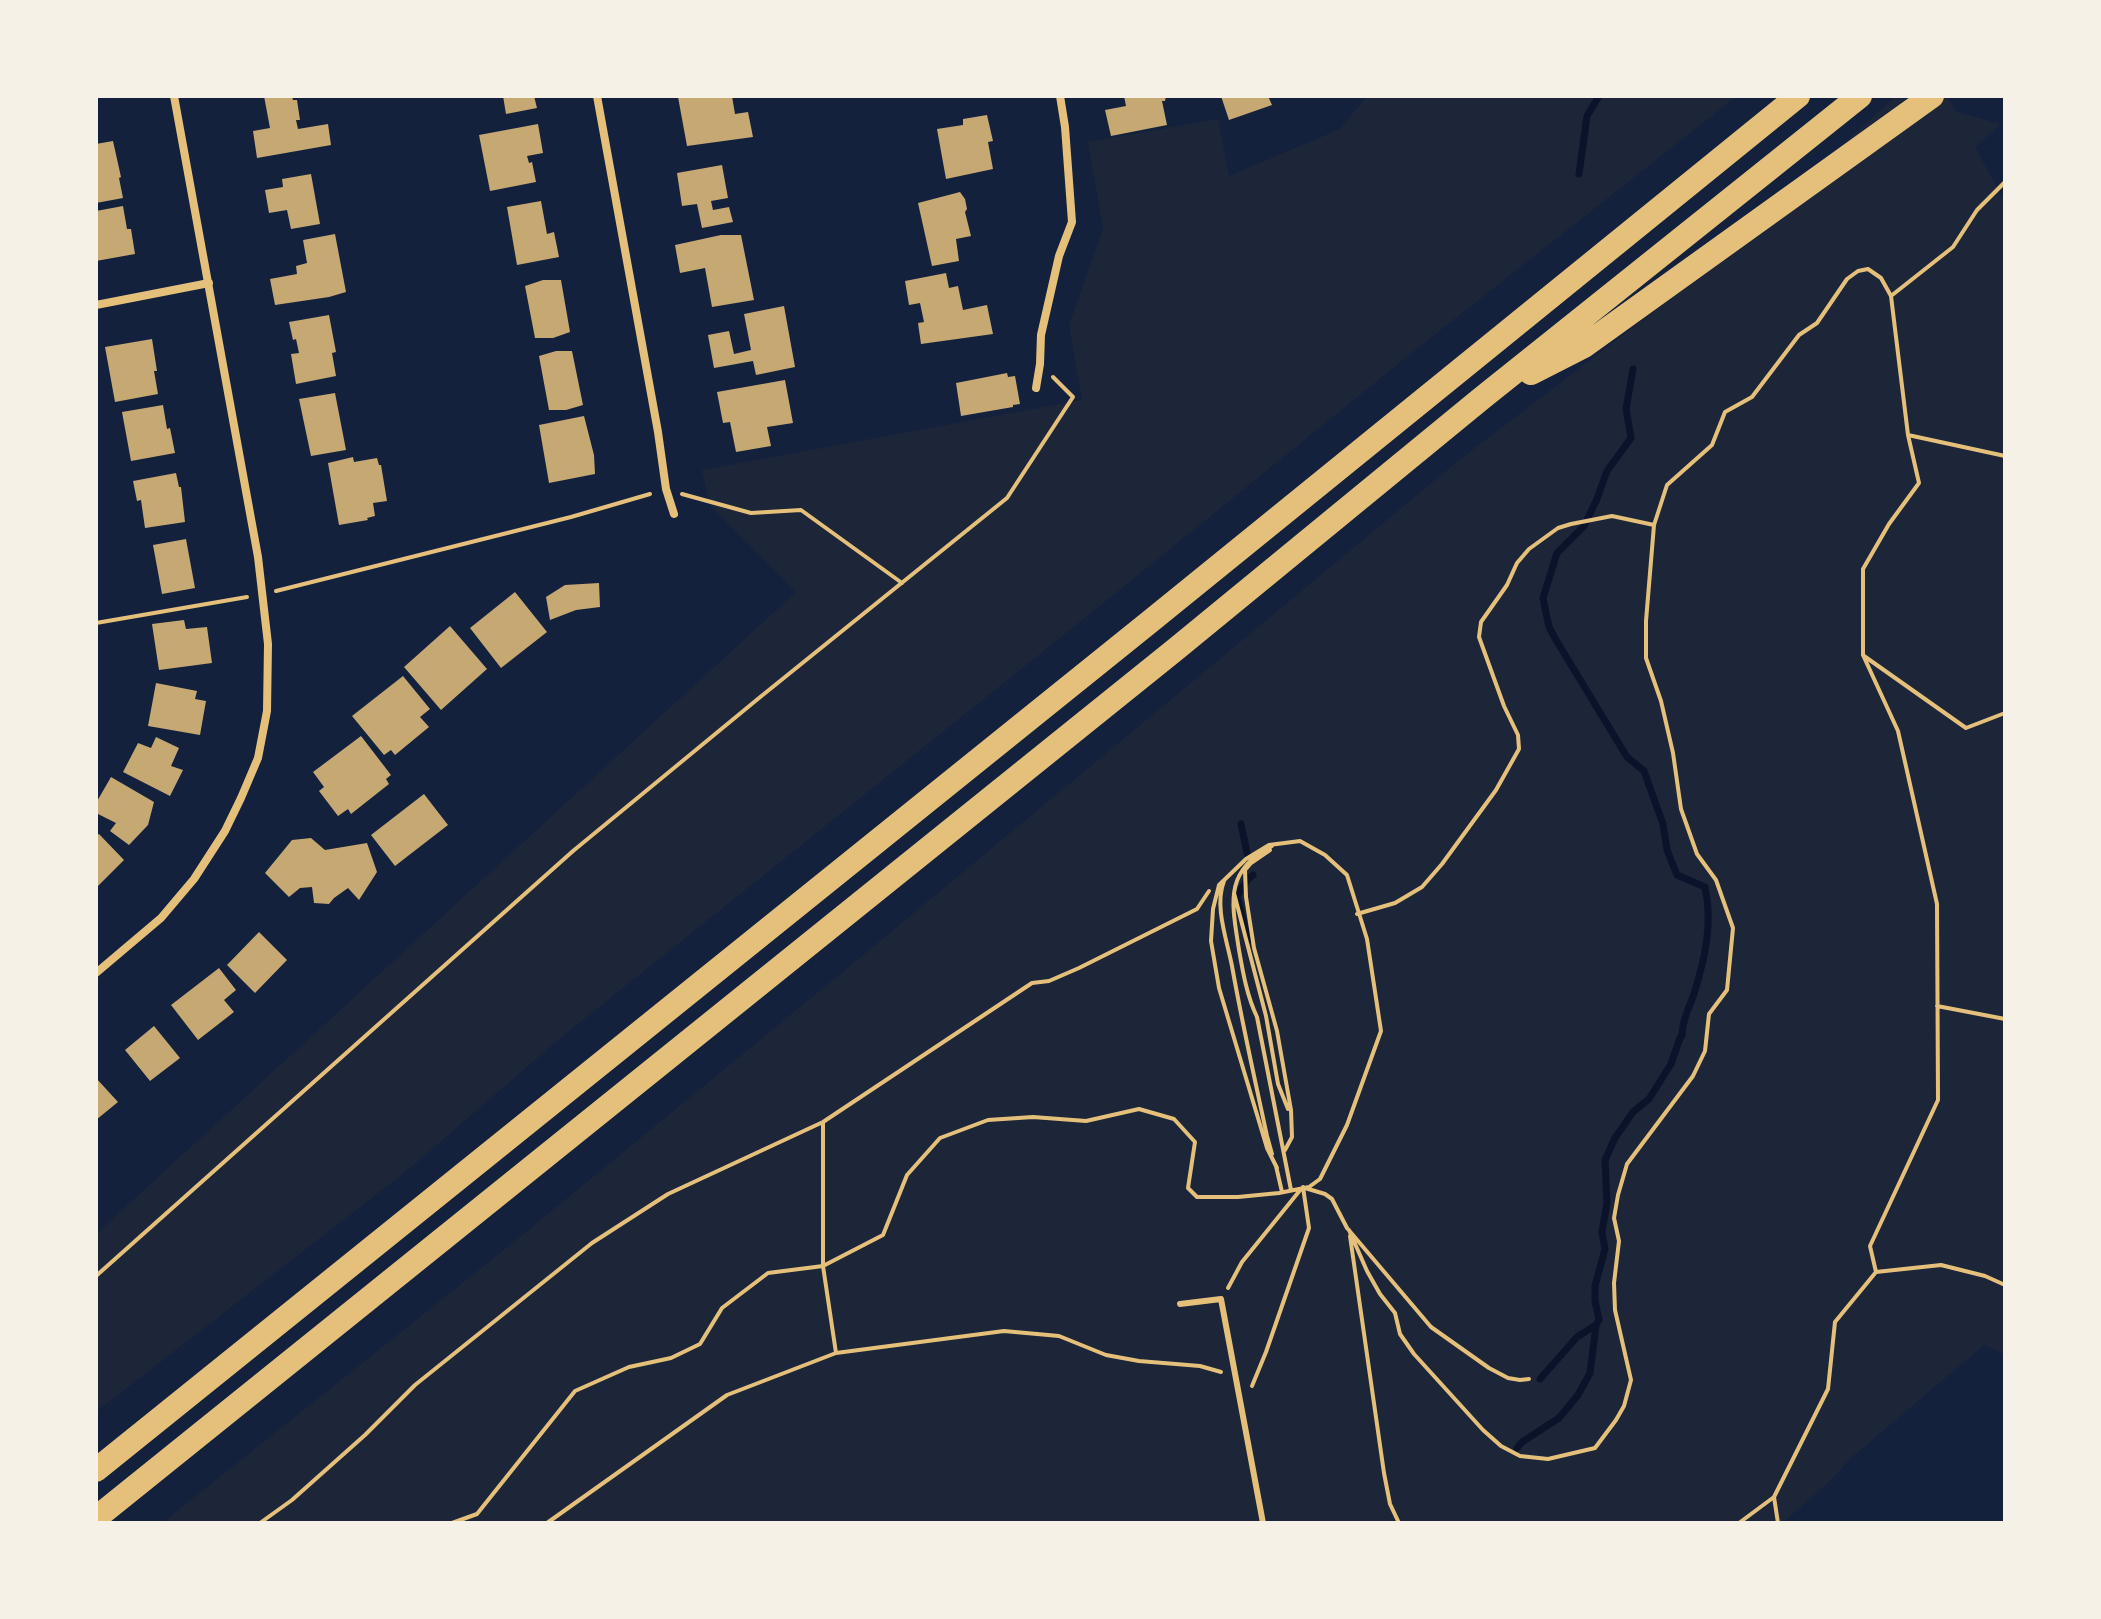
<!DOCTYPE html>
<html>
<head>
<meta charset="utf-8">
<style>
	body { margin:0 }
	#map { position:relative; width:2101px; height:1619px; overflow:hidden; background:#14213d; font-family:"DejaVu Sans",sans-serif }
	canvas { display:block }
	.frame { position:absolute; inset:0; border:98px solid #f6f1e7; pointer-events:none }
</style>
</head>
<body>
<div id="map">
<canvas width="2101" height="1619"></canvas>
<div class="frame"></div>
</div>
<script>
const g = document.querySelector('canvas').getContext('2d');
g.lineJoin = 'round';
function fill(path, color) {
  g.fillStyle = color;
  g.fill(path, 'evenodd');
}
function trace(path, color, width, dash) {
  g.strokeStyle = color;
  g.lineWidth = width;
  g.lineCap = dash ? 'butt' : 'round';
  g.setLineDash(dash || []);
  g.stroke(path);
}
const green = new Path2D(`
	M 1367,96 L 1737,96 L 1414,351 L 1111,597 L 558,1040 L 409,1169 L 96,1412 L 96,1234 L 796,592 L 709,504 L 702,470 L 1082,400 L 1069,325 L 1103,229 L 1088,142 L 1218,119 L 1229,176 L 1340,129 Z
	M 1932,96 L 1947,96 L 1956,112 L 2001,124 L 1975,147 L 2005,202 L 2005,1355 L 1984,1345 L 1851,1458 L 1831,1480 L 1786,1520 L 1777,1523 L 162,1523 L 515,1241 L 856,961 L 1458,461 L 1678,293 L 1895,97 L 1922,104 Z`);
const stream = new Path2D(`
	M 1579,174 L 1587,116 L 1599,96
	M 1241,824 L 1249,862
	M 1248,940 L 1237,896 L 1248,879 L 1253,875
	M 1540,1379 L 1577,1337 L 1596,1325
	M 1517,1448 L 1522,1442 L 1559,1418 L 1578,1395 L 1590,1373 L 1596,1325 L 1599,1320 L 1595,1301 L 1595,1286 L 1605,1249 L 1602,1232 L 1607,1203 L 1605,1160 L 1615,1138 L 1633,1112 L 1649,1099 L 1671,1064 L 1680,1038 L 1682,1036 C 1682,1021 1689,1008 1694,994 C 1705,958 1713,924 1705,887 L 1677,875 L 1667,850 L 1663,824 L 1644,771 L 1627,757 L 1556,640 L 1549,627 L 1543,598 L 1557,553 L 1584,526 L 1597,499 L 1607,471 L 1631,438 L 1626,409 L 1633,369`);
const building = new Path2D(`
	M 264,96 L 292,96 L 293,100 L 297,100 L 300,120 L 296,120 L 298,129 L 328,124 L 331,145 L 257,158 L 253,131 L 270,128 Z
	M 503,96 L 534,96 L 537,108 L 506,114 Z
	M 687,96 L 732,96 L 735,114 L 748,112 L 753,137 L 687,146 L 678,97 Z
	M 1124,96 L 1166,96 L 1165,101 L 1162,101 L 1167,125 L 1111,136 L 1105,110 L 1126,106 Z
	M 1221,96 L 1268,96 L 1272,105 L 1229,120 Z
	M 987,115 L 993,141 L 988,142 L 993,169 L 946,179 L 937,129 L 963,125 L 963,119 Z
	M 538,124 L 543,153 L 527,156 L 529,163 L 532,162 L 536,182 L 490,191 L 479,135 Z
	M 113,141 L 121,177 L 119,178 L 123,198 L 96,203 L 96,144 Z
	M 722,165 L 728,198 L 711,201 L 713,210 L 729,207 L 733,222 L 702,228 L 697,204 L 682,206 L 677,173 Z
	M 311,174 L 320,224 L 291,229 L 287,210 L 269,213 L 265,190 L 283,187 L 282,179 Z
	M 960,192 L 965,199 L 967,209 L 965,212 L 971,236 L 956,239 L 959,261 L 932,266 L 918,203 Z
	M 541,201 L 547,234 L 554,232 L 559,257 L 517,265 L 507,207 Z
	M 123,206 L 127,229 L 131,229 L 135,254 L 96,261 L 96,211 Z
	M 335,234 L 346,292 L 329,297 L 275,305 L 270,279 L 297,274 L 296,266 L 307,263 L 303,240 Z
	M 721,235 L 741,235 L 754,300 L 712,307 L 705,268 L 680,273 L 675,245 Z
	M 946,273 L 949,288 L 958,286 L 963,310 L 987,305 L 993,334 L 921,344 L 918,323 L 924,322 L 920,303 L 909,305 L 905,281 Z
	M 543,280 L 561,280 L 570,332 L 553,338 L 535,338 L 525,286 Z
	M 784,306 L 795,367 L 756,375 L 753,361 L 714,368 L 708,335 L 729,331 L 734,354 L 751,350 L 744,314 Z
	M 329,315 L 336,352 L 332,353 L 336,376 L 296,384 L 291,354 L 299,353 L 296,339 L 293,340 L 289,322 Z
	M 152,339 L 157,371 L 154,371 L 158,394 L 115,402 L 105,347 Z
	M 556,351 L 572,351 L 583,405 L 566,410 L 549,410 L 539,356 Z
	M 1007,373 L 1008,377 L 1015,376 L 1020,404 L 1013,405 L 1013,407 L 961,416 L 956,383 Z
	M 785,380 L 793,423 L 767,427 L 771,446 L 736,452 L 730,422 L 723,423 L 717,392 Z
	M 335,393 L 346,450 L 311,456 L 299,399 Z
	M 163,405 L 167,429 L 170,428 L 175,453 L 131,461 L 122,412 Z
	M 584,416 L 594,455 L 595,474 L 549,483 L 539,425 Z
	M 353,457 L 354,462 L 377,458 L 379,465 L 381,465 L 387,501 L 373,503 L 375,516 L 367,518 L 368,520 L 339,525 L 328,463 Z
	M 176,473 L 179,487 L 181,487 L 185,522 L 145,528 L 141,500 L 137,501 L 133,481 Z
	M 186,539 L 195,588 L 162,594 L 153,545 Z
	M 599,583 L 600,607 L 576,610 L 550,620 L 546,597 L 565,585 Z
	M 515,592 L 547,632 L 501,668 L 470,628 Z
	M 184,620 L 186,629 L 207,627 L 212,663 L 159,670 L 152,624 Z
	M 450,626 L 487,669 L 441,710 L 404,667 Z
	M 403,676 L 430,709 L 420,717 L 429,727 L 395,755 L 391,750 L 384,755 L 352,716 Z
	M 156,683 L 197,691 L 195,699 L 206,701 L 200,735 L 148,726 Z
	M 361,736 L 391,775 L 386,779 L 389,784 L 351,814 L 348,809 L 338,816 L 319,791 L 324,787 L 313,772 Z
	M 156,737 L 179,748 L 171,766 L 183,770 L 170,796 L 123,772 L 138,743 L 151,748 Z
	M 111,777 L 154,802 L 148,825 L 129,845 L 110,831 L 116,823 L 96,813 L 96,803 Z
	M 424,794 L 448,825 L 395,866 L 371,835 Z
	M 99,834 L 124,860 L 96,888 L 96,836 Z
	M 311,838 L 325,850 L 367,843 L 377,872 L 359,900 L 348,888 L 334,898 L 329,904 L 314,903 L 312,887 L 300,888 L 289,897 L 265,873 L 292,840 Z
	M 259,932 L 287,960 L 255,993 L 227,965 Z
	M 219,968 L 236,990 L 224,1000 L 234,1012 L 198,1040 L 171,1005 Z
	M 154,1026 L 180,1058 L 150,1081 L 125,1050 Z
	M 96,1078 L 118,1102 L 96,1120 Z`);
const path = new Path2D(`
	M 1908,435 L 2005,456
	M 682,494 L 751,513 L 801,510 L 902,583
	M 276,591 L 571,517 L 650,494
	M 96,623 L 247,597
	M 1864,656 L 1966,728 L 2005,713
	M 1272,846 C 1223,871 1232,904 1239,950 C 1243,973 1247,996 1257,1017 L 1291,1190
	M 1270,850 L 1251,863 L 1245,870 L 1246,897 L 1254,948 L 1277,1031 L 1291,1110 L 1292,1137 L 1285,1150
	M 1224,881 C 1214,906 1227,940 1232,966 C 1242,1023 1255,1080 1267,1136 L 1272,1154
	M 1234,893 L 1266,1016 L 1278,1084 L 1288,1109
	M 1357,914 L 1395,903 L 1422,887 L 1442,864 L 1496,790 L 1519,749 L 1518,735 L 1504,706 L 1479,637 L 1481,622 L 1507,585 L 1517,563 L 1529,549 L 1558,528 L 1571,524 L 1612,516 L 1654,525
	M 1937,1006 L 2005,1019
	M 823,1122 L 823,1266 L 836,1353
	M 1276,1166 L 1282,1192
	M 1305,1188 L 1325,1194 L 1332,1199 L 1347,1228 L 1431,1327 L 1489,1368 L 1508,1378 L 1520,1380 L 1529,1379
	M 1349,1230 L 1367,1271 L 1380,1294 L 1395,1313 L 1400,1334 L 1414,1354 L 1483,1430 L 1501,1446 L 1520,1456 L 1548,1459 L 1595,1448 L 1616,1420 L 1624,1406 L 1631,1380 L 1615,1310 L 1614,1283 L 1619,1241 L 1614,1218 L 1618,1195 L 1627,1164 L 1693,1076 L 1705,1051 L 1709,1014 L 1727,990 L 1733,928 L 1716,880 L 1697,854 L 1681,809 L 1673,753 L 1661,701 L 1646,658 L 1646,621 L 1654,525 L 1667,485 L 1712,445 L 1725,412 L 1752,397 L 1799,335 L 1817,323 L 1847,279 L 1858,271 L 1868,269 L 1881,278 L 1891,296
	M 1350,1236 L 1384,1473 L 1390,1504 L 1399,1523
	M 1876,1272 L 1941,1265 L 1985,1276 L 2005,1285
	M 96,1276 L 573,851 L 759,698 L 1007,498 L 1073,397 L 1053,377
	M 1228,1288 L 1242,1262 L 1301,1189
	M 1252,1386 L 1266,1352 L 1309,1228 L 1303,1187
	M 1774,1497 L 1778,1523
	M 260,1523 L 292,1500 L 365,1435 L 415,1385 L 592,1243 L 668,1194 L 823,1122 L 1032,983 L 1049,981 L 1079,968 L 1197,909 L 1209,891
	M 452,1523 L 477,1514 L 575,1391 L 629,1367 L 671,1358 L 700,1344 L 722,1308 L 768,1273 L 823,1266 L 883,1235 L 907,1175 L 940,1138 L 988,1120 L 1033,1117 L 1086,1121 L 1139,1109 L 1174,1119 L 1195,1142 L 1188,1188 L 1197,1197 L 1238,1197 L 1279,1193 L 1309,1187 L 1320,1179 L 1347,1125 L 1381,1031 L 1367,939 L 1347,875 L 1325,855 L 1300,841 L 1269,845 L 1246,859 L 1219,885 L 1213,909 L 1211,941 L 1219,988 L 1267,1148 L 1277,1168
	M 547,1523 L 727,1395 L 836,1353 L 1004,1331 L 1059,1336 L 1106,1355 L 1139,1361 L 1200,1366 L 1221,1372
	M 1739,1523 L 1774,1497 L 1828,1389 L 1835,1322 L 1876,1272 L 1870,1246 L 1938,1100 L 1937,904 L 1898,731 L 1863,655 L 1863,569 L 1889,524 L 1919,483 L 1908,435 L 1891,296 L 1953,247 L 1977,210 L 2005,182`);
const service = new Path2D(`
	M 1180,1304 L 1221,1299 L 1263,1523`);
const minor = new Path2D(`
	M 597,96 L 658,432 L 666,489 L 674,514
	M 96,305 L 209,283
	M 1036,388 L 1040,364 L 1041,335 L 1059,256 L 1072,222 L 1065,127 L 1060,96
	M 96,973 L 161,918 L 194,879 L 225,831 L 241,798 L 258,758 L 267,711 L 268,644 L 258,557 L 174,96`);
const motorway = new Path2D(`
	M 1531,373 L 1584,346 L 1932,96
	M 96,1470 L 1152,620 L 1798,96
	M 96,1518 L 1176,649 L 1482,398 L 1860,96`);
fill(green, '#1d2539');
trace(stream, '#0b132b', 7);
fill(building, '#c6a872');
trace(path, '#e5c07b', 4);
trace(service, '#e5c07b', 6);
trace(minor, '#e5c07b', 8);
trace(motorway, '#e5c07b', 24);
</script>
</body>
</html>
